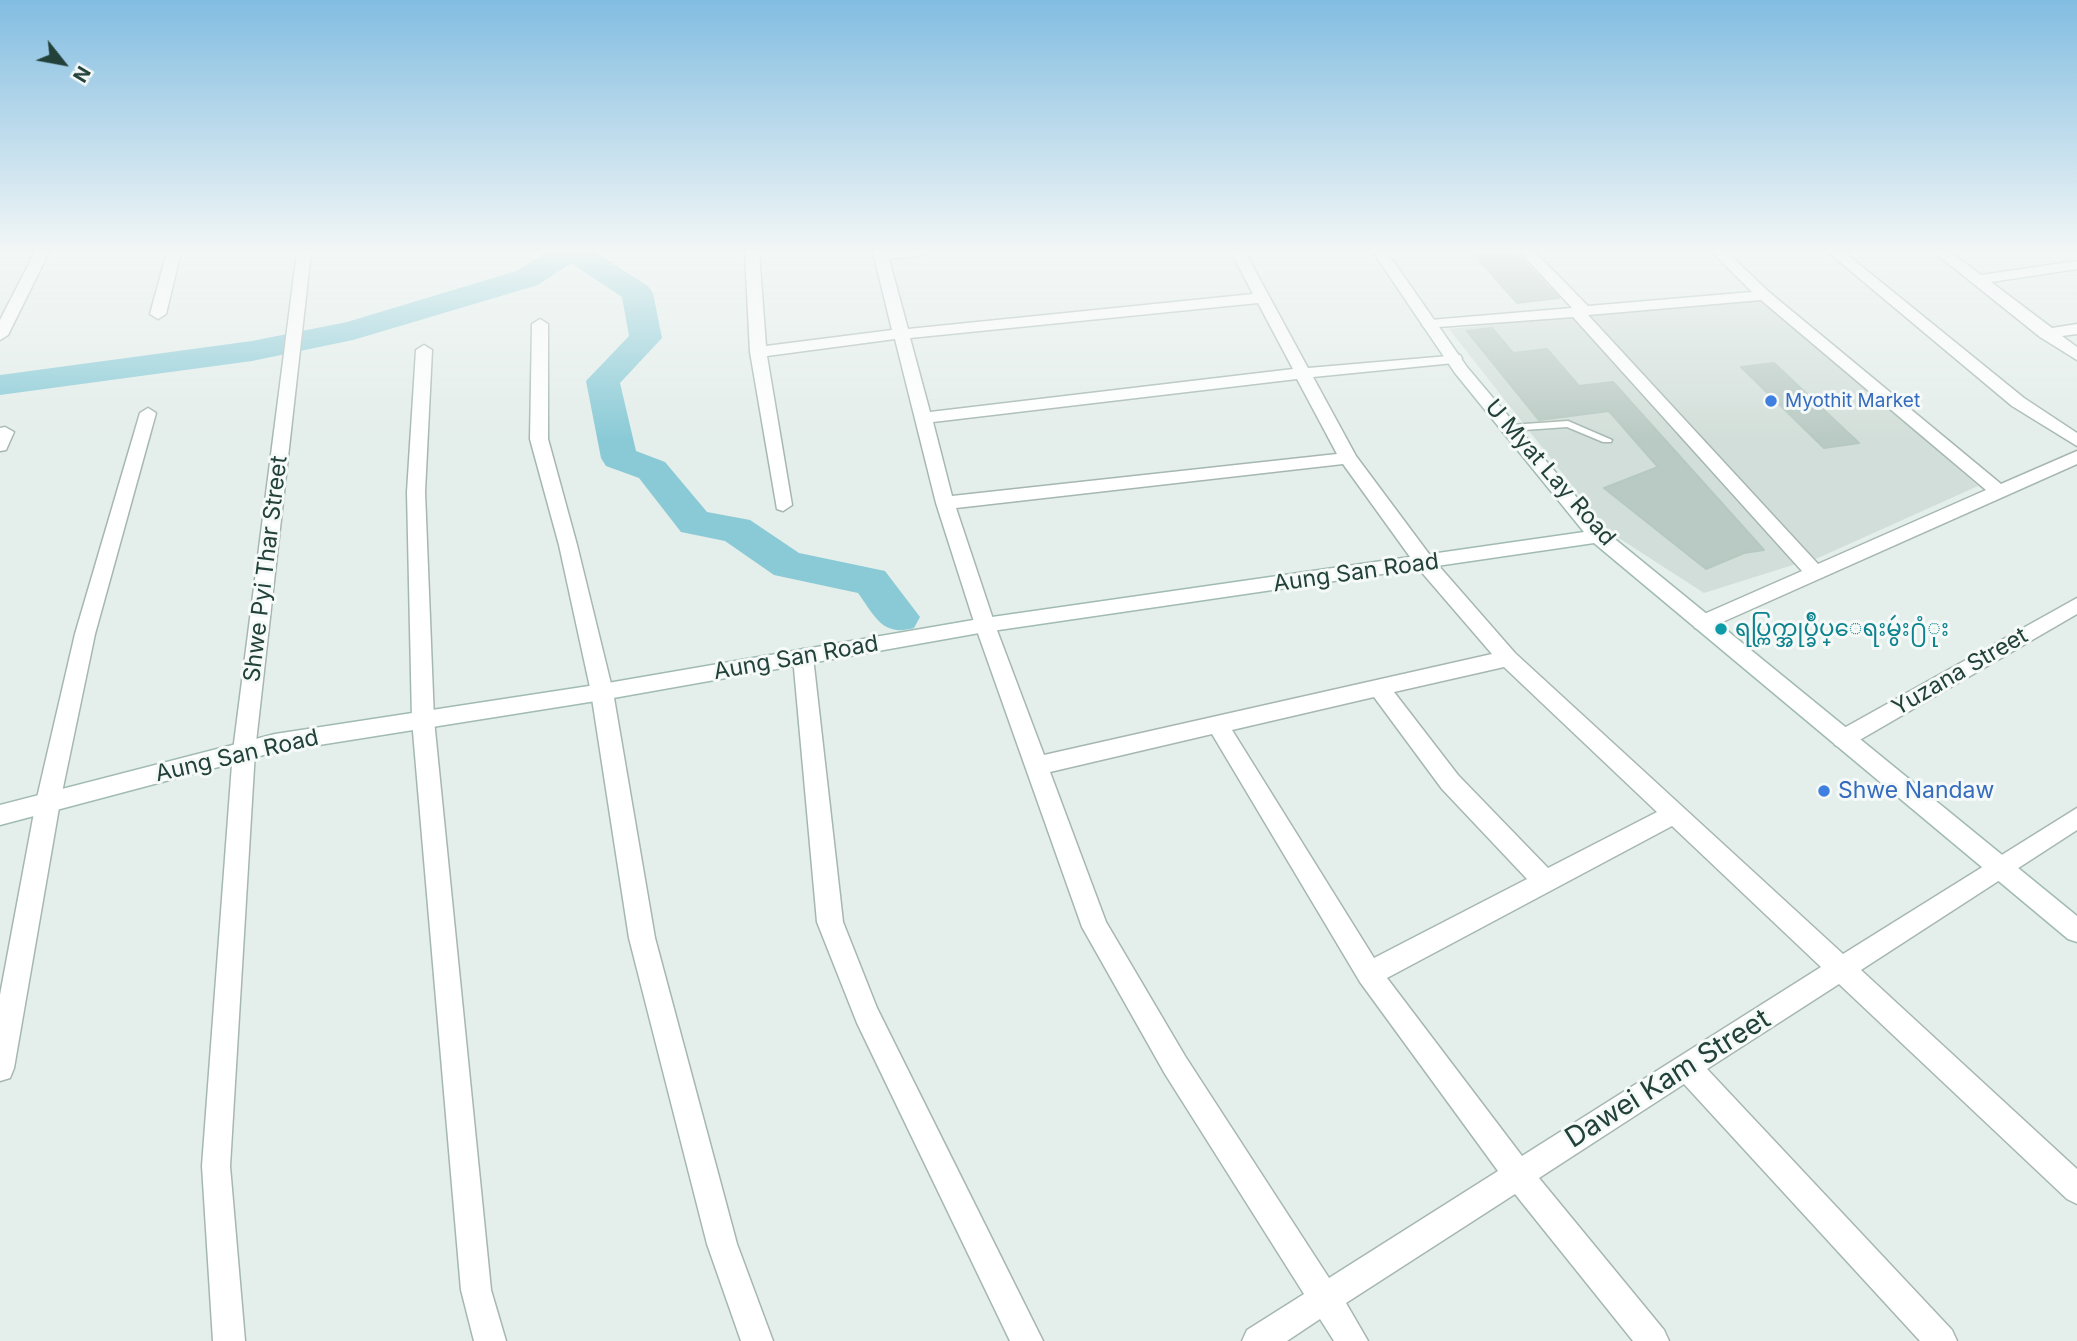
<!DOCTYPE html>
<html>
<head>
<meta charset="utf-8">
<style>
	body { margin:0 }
	#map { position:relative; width:2077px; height:1341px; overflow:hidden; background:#e4eeea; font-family:Inter,sans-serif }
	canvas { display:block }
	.north { position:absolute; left:28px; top:28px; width:70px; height:70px; -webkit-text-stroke:5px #f5faf8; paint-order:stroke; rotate:121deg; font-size:19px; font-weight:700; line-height:28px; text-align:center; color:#224139 }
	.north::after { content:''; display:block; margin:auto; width:24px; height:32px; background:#224139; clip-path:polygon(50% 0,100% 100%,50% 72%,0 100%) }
</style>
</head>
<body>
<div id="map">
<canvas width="2077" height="1341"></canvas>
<div class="north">N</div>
</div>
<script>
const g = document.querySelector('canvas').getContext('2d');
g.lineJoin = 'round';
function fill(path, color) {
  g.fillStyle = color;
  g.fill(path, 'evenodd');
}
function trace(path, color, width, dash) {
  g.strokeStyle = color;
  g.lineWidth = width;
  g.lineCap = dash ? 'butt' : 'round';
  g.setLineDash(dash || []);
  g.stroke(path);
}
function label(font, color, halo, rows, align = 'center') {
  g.font = font + ' Inter,"Noto Sans Myanmar",sans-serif';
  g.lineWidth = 6;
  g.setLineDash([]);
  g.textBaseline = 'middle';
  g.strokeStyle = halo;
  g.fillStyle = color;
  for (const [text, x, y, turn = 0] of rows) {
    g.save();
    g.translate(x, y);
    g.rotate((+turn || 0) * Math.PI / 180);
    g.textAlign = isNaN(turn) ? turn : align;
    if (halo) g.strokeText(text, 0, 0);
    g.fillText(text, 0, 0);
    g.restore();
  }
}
const built = new Path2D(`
	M 1763,300 L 1978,486 L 1809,562 L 1585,315 Z
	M 1574,317 L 1796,564 L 1704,593 L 1608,531 L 1449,329 Z`);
const river = new Path2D(`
	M 547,252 L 595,252 L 648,286 L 653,293 L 662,338 L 620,383 L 636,451 L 665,462 L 707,512 L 750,520 L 799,553 L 885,571 L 920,617 L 914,628 C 882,637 875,616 858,593 L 774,575 L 725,541 L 681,532 L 639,478 L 606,466 L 601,458 L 586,381 L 629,336 L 622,297 L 571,263 L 538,285 L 353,340 L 252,361 L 0,395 L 0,375 L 252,341 L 347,322 L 516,271 Z`);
const building = new Path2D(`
	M 1472,252 L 1515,252 L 1559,298 L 1517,303 Z
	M 1492,328 L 1513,353 L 1547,349 L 1579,386 L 1613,382 L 1764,550 L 1744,553 L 1706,569 L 1604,488 L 1658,467 L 1609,411 L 1539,420 L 1467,331 Z
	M 1774,363 L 1859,443 L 1824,448 L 1741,367 Z`);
const lane = new Path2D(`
	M 1568,421 L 1612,440 L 1611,442 L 1603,442 L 1567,427 L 1510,431 L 1505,428 L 1510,425 Z`);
const street = new Path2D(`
	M 35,252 L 49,252 L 8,335 L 0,340 L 0,320 Z
	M 167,252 L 181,252 L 166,314 L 158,319 L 150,314 Z
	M 297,252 L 311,252 L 255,751 L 230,1166 L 245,1341 L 213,1341 L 202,1166 L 233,751 Z
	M 745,252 L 759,252 L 766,346 L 892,330 L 873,252 L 926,252 L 919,256 L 889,259 L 908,329 L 1253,294 L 1231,252 L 1245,252 L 1308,368 L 1460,355 L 1462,358 L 1460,361 L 1454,363 L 1313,377 L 1356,456 L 1432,558 L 1515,653 L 1843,954 L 2077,808 L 2077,830 L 1861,970 L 2077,1169 L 2077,1204 L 2067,1199 L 1839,984 L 1707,1069 L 1952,1330 L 1957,1341 L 1920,1341 L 1684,1084 L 1539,1178 L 1664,1330 L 1669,1341 L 1633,1341 L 1515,1194 L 1346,1303 L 1368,1341 L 1334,1341 L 1320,1319 L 1287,1341 L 1242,1341 L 1247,1330 L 1304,1294 L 1165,1074 L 1082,927 L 975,625 L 936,503 L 895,339 L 767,356 L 792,505 L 783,511 L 777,509 L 750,352 ZM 1258,303 L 1293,369 L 930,412 L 910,338 ZM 1297,379 L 1337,454 L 952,496 L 933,422 ZM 1343,464 L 1418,568 L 1492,654 L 1044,755 L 995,625 L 956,508 ZM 1504,667 L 1657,812 L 1548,868 L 1458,775 L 1394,692 ZM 1374,697 L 1442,789 L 1527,879 L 1374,958 L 1232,730 ZM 1212,734 L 1360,982 L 1498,1171 L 1329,1278 L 1185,1056 L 1106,922 L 1050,772 ZM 1672,826 L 1821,967 L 1522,1156 L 1387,978 Z
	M 1520,252 L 1535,252 L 1588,306 L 1752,292 L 1712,252 L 1727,252 L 1769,292 L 2001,484 L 2077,451 L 2077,464 L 1709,628 L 1702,630 L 1695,628 L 1692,623 L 1695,618 L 1802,571 L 1573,317 L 1425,328 L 1422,325 L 1425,322 L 1430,320 L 1572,308 ZM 1761,300 L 1986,490 L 1818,564 L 1588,315 Z
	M 1828,252 L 1844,252 L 2024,398 L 2077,433 L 2077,446 L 2012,406 Z
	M 1934,252 L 1950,252 L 1981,275 L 2077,261 L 2077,269 L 1991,282 L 2052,328 L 2077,324 L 2077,334 L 2062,336 L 2077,347 L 2077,360 L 2040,337 Z
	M 540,319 L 548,324 L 548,439 L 577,545 L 613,692 L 655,938 L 737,1244 L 773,1341 L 741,1341 L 707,1244 L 629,938 L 591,692 L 559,545 L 530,439 L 532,324 Z
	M 424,345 L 432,350 L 425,492 L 434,720 L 491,1290 L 506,1341 L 474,1341 L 461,1290 L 412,720 L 407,492 L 416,350 Z
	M 148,408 L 156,413 L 95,634 L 60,802 L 14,1068 L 10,1078 L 0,1081 L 0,995 L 36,802 L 75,634 L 140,413 Z
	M 5,427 L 14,432 L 6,450 L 0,451 L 0,428 Z
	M 2077,598 L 2077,614 L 1851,745 L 1843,748 L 1835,745 L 1832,739 L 1835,733 Z
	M 803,649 L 810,652 L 813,657 L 843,922 L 877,1008 L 1043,1341 L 1010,1341 L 857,1023 L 817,922 L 793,657 L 796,652 Z`);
const secondary = new Path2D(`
	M 1373,252 L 1387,252 L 1467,367 L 1605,531 L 2077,916 L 2077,942 L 2068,939 L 1594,543 L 985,632 L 602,700 L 275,752 L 0,825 L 0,805 L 275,734 L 602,684 L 985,618 L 1584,532 L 1455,373 Z`);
const markers = [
	[1771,401,7,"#3f7fe0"],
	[1721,629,7,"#0f9aa8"],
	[1824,791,7,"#3f7fe0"]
];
const farShopnames = [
	["Myothit Market",1785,401]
];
const streetNames = [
	["U Myat Lay Road",1550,473,49],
	["Shwe Pyi Thar Street",266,569,-83],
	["Aung San Road",1356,573,-8],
	["Aung San Road",796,658,-10],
	["Yuzana Street",1960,672,-30],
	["Aung San Road",237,756,-13]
];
const cultureNames = [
	["ရပ္ကြက္အုပ္ခ်ဳပ္ေရးမွဴး႐ံုး",1735,629]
];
const shopNames = [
	["Shwe Nandaw",1838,791]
];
const nearStreetnames = [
	["Dawei Kam Street",1668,1079,-32]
];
fill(built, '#d2ded9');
fill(river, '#89cad6');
fill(building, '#b9c9c3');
trace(building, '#b6c9c1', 2);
trace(lane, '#a6b7b1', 3);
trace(street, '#a6b7b1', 3);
trace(secondary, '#a1bbb2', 3);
fill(lane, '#fff');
fill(street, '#fff');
fill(secondary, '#fff');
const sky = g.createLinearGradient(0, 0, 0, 440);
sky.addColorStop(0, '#82bde1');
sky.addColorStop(0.57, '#f3f7f6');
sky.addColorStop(1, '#f3f7f600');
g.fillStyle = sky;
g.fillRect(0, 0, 2077, 440);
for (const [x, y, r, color] of markers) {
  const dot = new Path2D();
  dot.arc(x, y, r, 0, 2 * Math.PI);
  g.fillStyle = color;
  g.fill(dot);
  trace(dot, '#f5faf8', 2.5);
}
label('19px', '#366cbe', '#f5faf8', farShopnames, 'left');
label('23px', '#224139', '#f5faf8', streetNames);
label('23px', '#0d838f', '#f5faf8', cultureNames, 'left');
label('23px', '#366cbe', '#f5faf8', shopNames, 'left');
label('28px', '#224139', '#f5faf8', nearStreetnames);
</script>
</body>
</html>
